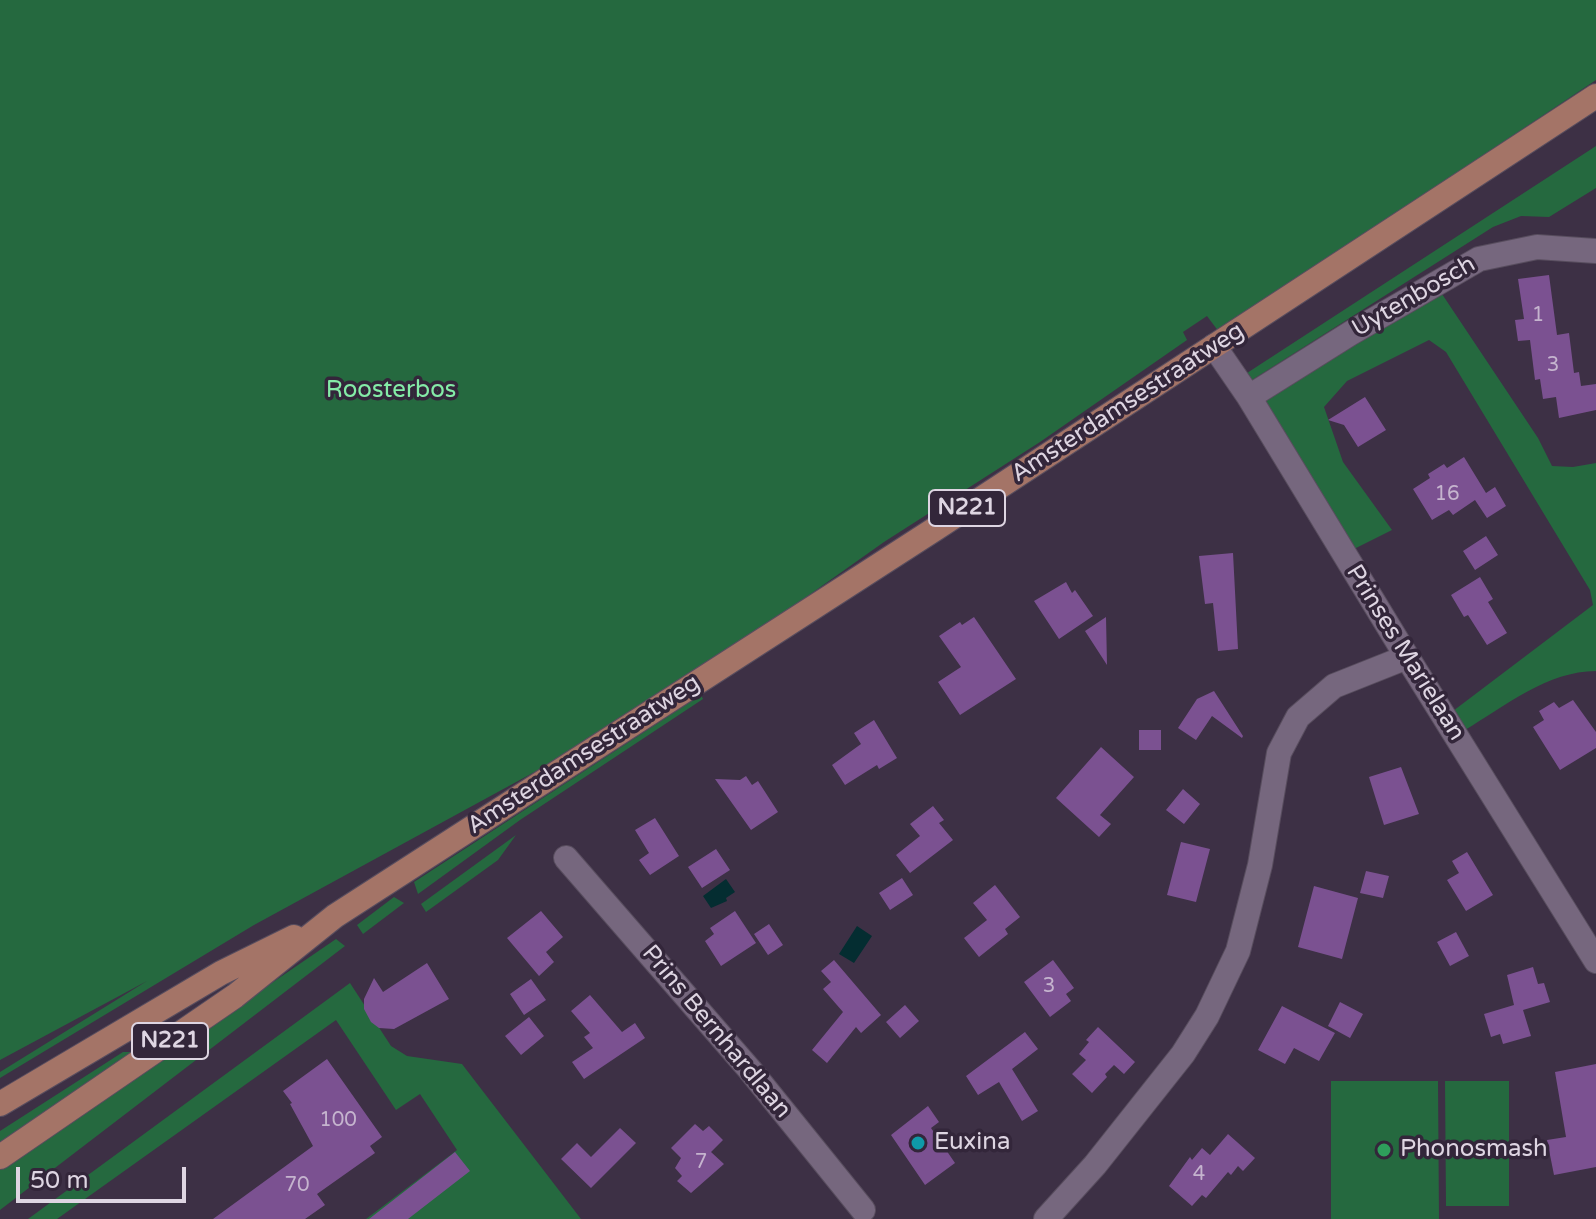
<!DOCTYPE html>
<html>
<head>
<meta charset="utf-8">
<style>
	body { margin:0 }
	#map { position:relative; width:1596px; height:1219px; overflow:hidden; background:#3d3045; font-family:"Varela Round",sans-serif }
	canvas { display:block }
	.scale { position:absolute; left:16px; top:1167px; width:170px; height:36px; box-sizing:border-box; border:4px solid #ded5e2; border-top:0; padding-left:10px; font-size:24px; line-height:28px; white-space:nowrap; color:#ded5e2; -webkit-text-stroke:6px #33263a; paint-order:stroke }
</style>
</head>
<body>
<div id="map">
<canvas width="1596" height="1219"></canvas>
<div class="scale">50 m</div>
</div>
<script>
const g = document.querySelector('canvas').getContext('2d');
g.lineJoin = 'round';
function fill(path, color) {
  g.fillStyle = color;
  g.fill(path, 'evenodd');
}
function trace(path, color, width, dash) {
  g.strokeStyle = color;
  g.lineWidth = width;
  g.lineCap = dash ? 'butt' : 'round';
  g.setLineDash(dash || []);
  g.stroke(path);
}
function label(font, color, halo, rows, align = 'center') {
  g.font = font + ' "Varela Round",sans-serif';
  g.lineWidth = 7;
  g.setLineDash([]);
  g.textBaseline = 'middle';
  g.strokeStyle = halo;
  g.fillStyle = color;
  for (const [text, x, y, turn = 0] of rows) {
    g.save();
    g.translate(x, y);
    g.rotate((+turn || 0) * Math.PI / 180);
    g.textAlign = isNaN(turn) ? turn : align;
    if (halo) g.strokeText(text, 0, 0);
    g.fillText(text, 0, 0);
    g.restore();
  }
}
const green = new Path2D(`
	M 0,0 L 1596,0 L 1596,80 L 1219,332 L 1207,316 L 1183,332 L 1187,340 L 1040,442 L 884,542 L 771,622 L 540,769 L 254,925 L 0,1078 L 0,1072 L 147,981 L 0,1060 Z
	M 1596,146 L 1596,188 L 1549,217 L 1521,216 L 1493,227 L 1252,380 L 1247,373 Z
	M 1438,288 L 1538,438 L 1552,466 L 1573,467 L 1596,463 L 1596,671 C 1548,671 1505,706 1465,730 L 1453,711 L 1593,605 L 1590,590 L 1446,352 L 1429,340 L 1347,381 L 1324,407 L 1343,462 L 1392,530 L 1354,549 L 1263,399 Z
	M 701,695 L 703,699 L 520,820 L 418,894 L 414,882 Z
	M 516,835 L 498,860 L 426,912 L 421,904 Z
	M 394,897 L 404,903 L 363,934 L 357,925 Z
	M 336,939 L 345,946 L 0,1210 L 0,1169 Z
	M 350,983 L 391,1046 L 407,1056 L 462,1064 L 581,1219 L 366,1219 L 457,1150 L 420,1094 L 396,1110 L 336,1020 L 57,1219 L 28,1219 Z
	M 123,1052 L 137,1052 L 0,1147 L 0,1131 Z
	M 1331,1081 L 1438,1081 L 1439,1219 L 1331,1219 Z
	M 1445,1081 L 1509,1081 L 1509,1206 L 1446,1206 Z`);
const water = new Path2D(`
	M 726,879 L 735,892 L 726,898 L 727,901 L 711,908 L 703,896 Z
	M 857,926 L 872,936 L 854,963 L 839,954 Z`);
const building = new Path2D(`
	M 1549,275 L 1557,335 L 1569,333 L 1574,373 L 1579,372 L 1581,386 L 1596,384 L 1596,410 L 1559,418 L 1556,397 L 1543,399 L 1540,379 L 1535,380 L 1530,340 L 1518,341 L 1515,320 L 1524,319 L 1518,279 Z
	M 1365,397 L 1386,430 L 1358,447 L 1344,425 L 1328,420 Z
	M 1464,457 L 1486,493 L 1495,487 L 1506,506 L 1487,518 L 1475,500 L 1453,515 L 1449,510 L 1432,520 L 1413,489 L 1430,478 L 1428,474 L 1444,464 L 1447,468 Z
	M 1486,536 L 1498,555 L 1475,570 L 1463,551 Z
	M 1233,553 L 1238,649 L 1218,651 L 1213,603 L 1205,604 L 1199,556 Z
	M 1480,577 L 1493,599 L 1488,602 L 1507,633 L 1487,645 L 1468,615 L 1464,617 L 1451,595 Z
	M 1066,582 L 1072,593 L 1075,590 L 1093,616 L 1059,639 L 1034,601 Z
	M 974,617 L 1016,679 L 960,715 L 938,682 L 961,667 L 939,636 L 960,622 L 962,625 Z
	M 1106,617 L 1107,665 L 1085,631 Z
	M 1214,691 L 1243,736 L 1242,738 L 1212,716 L 1196,740 L 1178,728 L 1197,699 Z
	M 1573,700 L 1596,732 L 1596,748 L 1560,770 L 1533,727 L 1544,720 L 1539,711 L 1554,702 L 1559,708 Z
	M 874,720 L 897,758 L 879,769 L 877,765 L 845,785 L 832,765 L 861,744 L 854,733 Z
	M 1139,730 L 1161,730 L 1161,750 L 1139,750 Z
	M 1101,747 L 1134,777 L 1100,815 L 1111,824 L 1099,837 L 1056,798 Z
	M 1401,767 L 1419,814 L 1384,825 L 1369,777 Z
	M 746,776 L 752,785 L 758,781 L 778,812 L 751,830 L 715,779 L 740,780 Z
	M 1183,789 L 1200,804 L 1184,824 L 1166,810 Z
	M 933,806 L 944,820 L 939,823 L 953,840 L 910,873 L 896,855 L 920,836 L 910,824 Z
	M 655,818 L 679,856 L 650,875 L 639,860 L 649,853 L 635,830 Z
	M 1181,842 L 1210,849 L 1196,902 L 1167,895 Z
	M 716,849 L 730,870 L 702,888 L 688,867 Z
	M 1467,852 L 1493,895 L 1466,911 L 1447,880 L 1459,873 L 1452,861 Z
	M 1366,871 L 1389,876 L 1383,898 L 1360,893 Z
	M 902,878 L 913,895 L 890,910 L 879,893 Z
	M 995,885 L 1020,917 L 1005,929 L 1008,934 L 979,957 L 964,938 L 987,920 L 973,903 Z
	M 1314,886 L 1358,898 L 1342,959 L 1298,947 Z
	M 541,911 L 563,937 L 546,952 L 554,962 L 539,976 L 507,938 Z
	M 735,911 L 756,943 L 721,966 L 705,941 L 714,934 L 710,928 Z
	M 769,924 L 783,945 L 768,955 L 754,934 Z
	M 1456,932 L 1469,956 L 1450,966 L 1437,942 Z
	M 834,960 L 881,1015 L 861,1033 L 856,1027 L 827,1063 L 812,1050 L 843,1012 L 823,989 L 831,982 L 821,971 Z
	M 1053,960 L 1074,988 L 1066,994 L 1071,1001 L 1050,1017 L 1024,982 Z
	M 427,963 L 449,999 L 394,1029 L 379,1028 L 371,1022 L 364,1009 L 364,999 L 374,978 L 383,992 Z
	M 1533,967 L 1538,984 L 1544,983 L 1550,1002 L 1523,1010 L 1531,1036 L 1503,1044 L 1500,1034 L 1491,1037 L 1484,1014 L 1514,1005 L 1507,975 Z
	M 531,979 L 546,1000 L 524,1015 L 510,994 Z
	M 590,995 L 622,1032 L 635,1023 L 645,1038 L 584,1079 L 572,1062 L 593,1048 L 584,1037 L 590,1033 L 571,1011 Z
	M 1340,1002 L 1363,1014 L 1350,1038 L 1328,1026 Z
	M 905,1005 L 919,1021 L 900,1038 L 886,1022 Z
	M 1282,1006 L 1335,1033 L 1319,1061 L 1294,1048 L 1285,1064 L 1258,1050 Z
	M 529,1017 L 544,1036 L 521,1055 L 505,1036 Z
	M 1098,1027 L 1135,1062 L 1124,1074 L 1114,1065 L 1105,1074 L 1107,1077 L 1092,1093 L 1072,1074 L 1086,1060 L 1079,1054 L 1089,1042 L 1086,1040 Z
	M 1025,1032 L 1038,1049 L 1012,1069 L 1038,1111 L 1022,1121 L 999,1082 L 978,1095 L 966,1076 Z
	M 327,1059 L 382,1137 L 370,1146 L 375,1153 L 317,1194 L 325,1205 L 305,1219 L 213,1219 L 313,1146 L 290,1104 L 292,1103 L 283,1091 Z
	M 1596,1064 L 1596,1167 L 1554,1175 L 1547,1140 L 1566,1137 L 1555,1072 Z
	M 928,1106 L 939,1122 L 931,1128 L 955,1163 L 925,1185 L 891,1135 Z
	M 695,1124 L 703,1131 L 709,1126 L 723,1140 L 711,1152 L 724,1164 L 691,1193 L 677,1181 L 682,1176 L 675,1168 L 681,1158 L 671,1148 Z
	M 620,1128 L 636,1143 L 591,1188 L 561,1159 L 577,1143 L 591,1157 Z
	M 1228,1134 L 1255,1158 L 1243,1171 L 1238,1166 L 1231,1175 L 1228,1172 L 1206,1198 L 1202,1195 L 1192,1206 L 1169,1186 L 1190,1157 L 1192,1160 L 1202,1148 L 1210,1155 Z
	M 455,1152 L 470,1171 L 408,1219 L 369,1219 Z`);
const minor = new Path2D(`
	M 1214,346 L 1249,397 L 1407,657 L 1596,961
	M 1249,397 L 1351,333 L 1479,259 L 1537,247 L 1596,251
	M 566,858 L 750,1070 L 863,1210
	M 1046,1219 L 1095,1165 L 1183,1054 L 1207,1016 L 1238,951 L 1260,865 L 1279,753 L 1298,717 L 1334,686 L 1407,657`);
const primary = new Path2D(`
	M 0,1104 L 221,973 L 294,937
	M 0,1157 L 235,996 L 335,916 L 935,529 L 1596,96`);
const markers = [
	[918,1143,8,"#0f9aa8"],
	[1384,1150,8,"#2e9e5b"]
];
const numberNames = [
	["1",1538,316],
	["3",1553,366],
	["16",1447,495],
	["3",1049,987],
	["100",338,1121],
	["7",701,1163],
	["4",1199,1175],
	["70",297,1186]
];
const shields = [
	[967,508,76],
	[170,1041,76]
];
const shieldNames = [
	["N221",967,508],
	["N221",170,1041]
];
const streetNames = [
	["Uytenbosch",1414,297,-30],
	["Amsterdamsestraatweg",1128,403,-33],
	["Prinses Marielaan",1405,653,58],
	["Amsterdamsestraatweg",584,755,-33],
	["Prins Bernhardlaan",716,1032,50]
];
const parkNames = [
	["Roosterbos",391,391]
];
const poiNames = [
	["Euxina",934,1143],
	["Phonosmash",1400,1150]
];
fill(green, '#25693f');
fill(water, '#042d31');
fill(building, '#7b5191');
trace(minor, '#584d5e', 26);
trace(primary, '#584d5e', 26);
trace(minor, '#76677e', 24);
trace(primary, '#a47467', 24);
for (const [x, y, r, color] of markers) {
  const dot = new Path2D();
  dot.arc(x, y, r, 0, 2 * Math.PI);
  g.fillStyle = color;
  g.fill(dot);
  trace(dot, '#33263a', 3);
}
label('20px', '#c5b4ce', null, numberNames);
for (const [x, y, w] of shields) {
  const box = new Path2D();
  box.roundRect(x - w / 2, y - 18, w, 36, 6);
  g.fillStyle = '#33263a';
  g.fill(box);
  trace(box, '#ded5e2', 2);
}
label('bold 22px', '#ded5e2', null, shieldNames);
label('24px', '#ded5e2', '#33263a', streetNames);
label('24px', '#84eca7', '#33263a', parkNames);
label('24px', '#ded5e2', '#33263a', poiNames, 'left');
</script>
</body>
</html>
